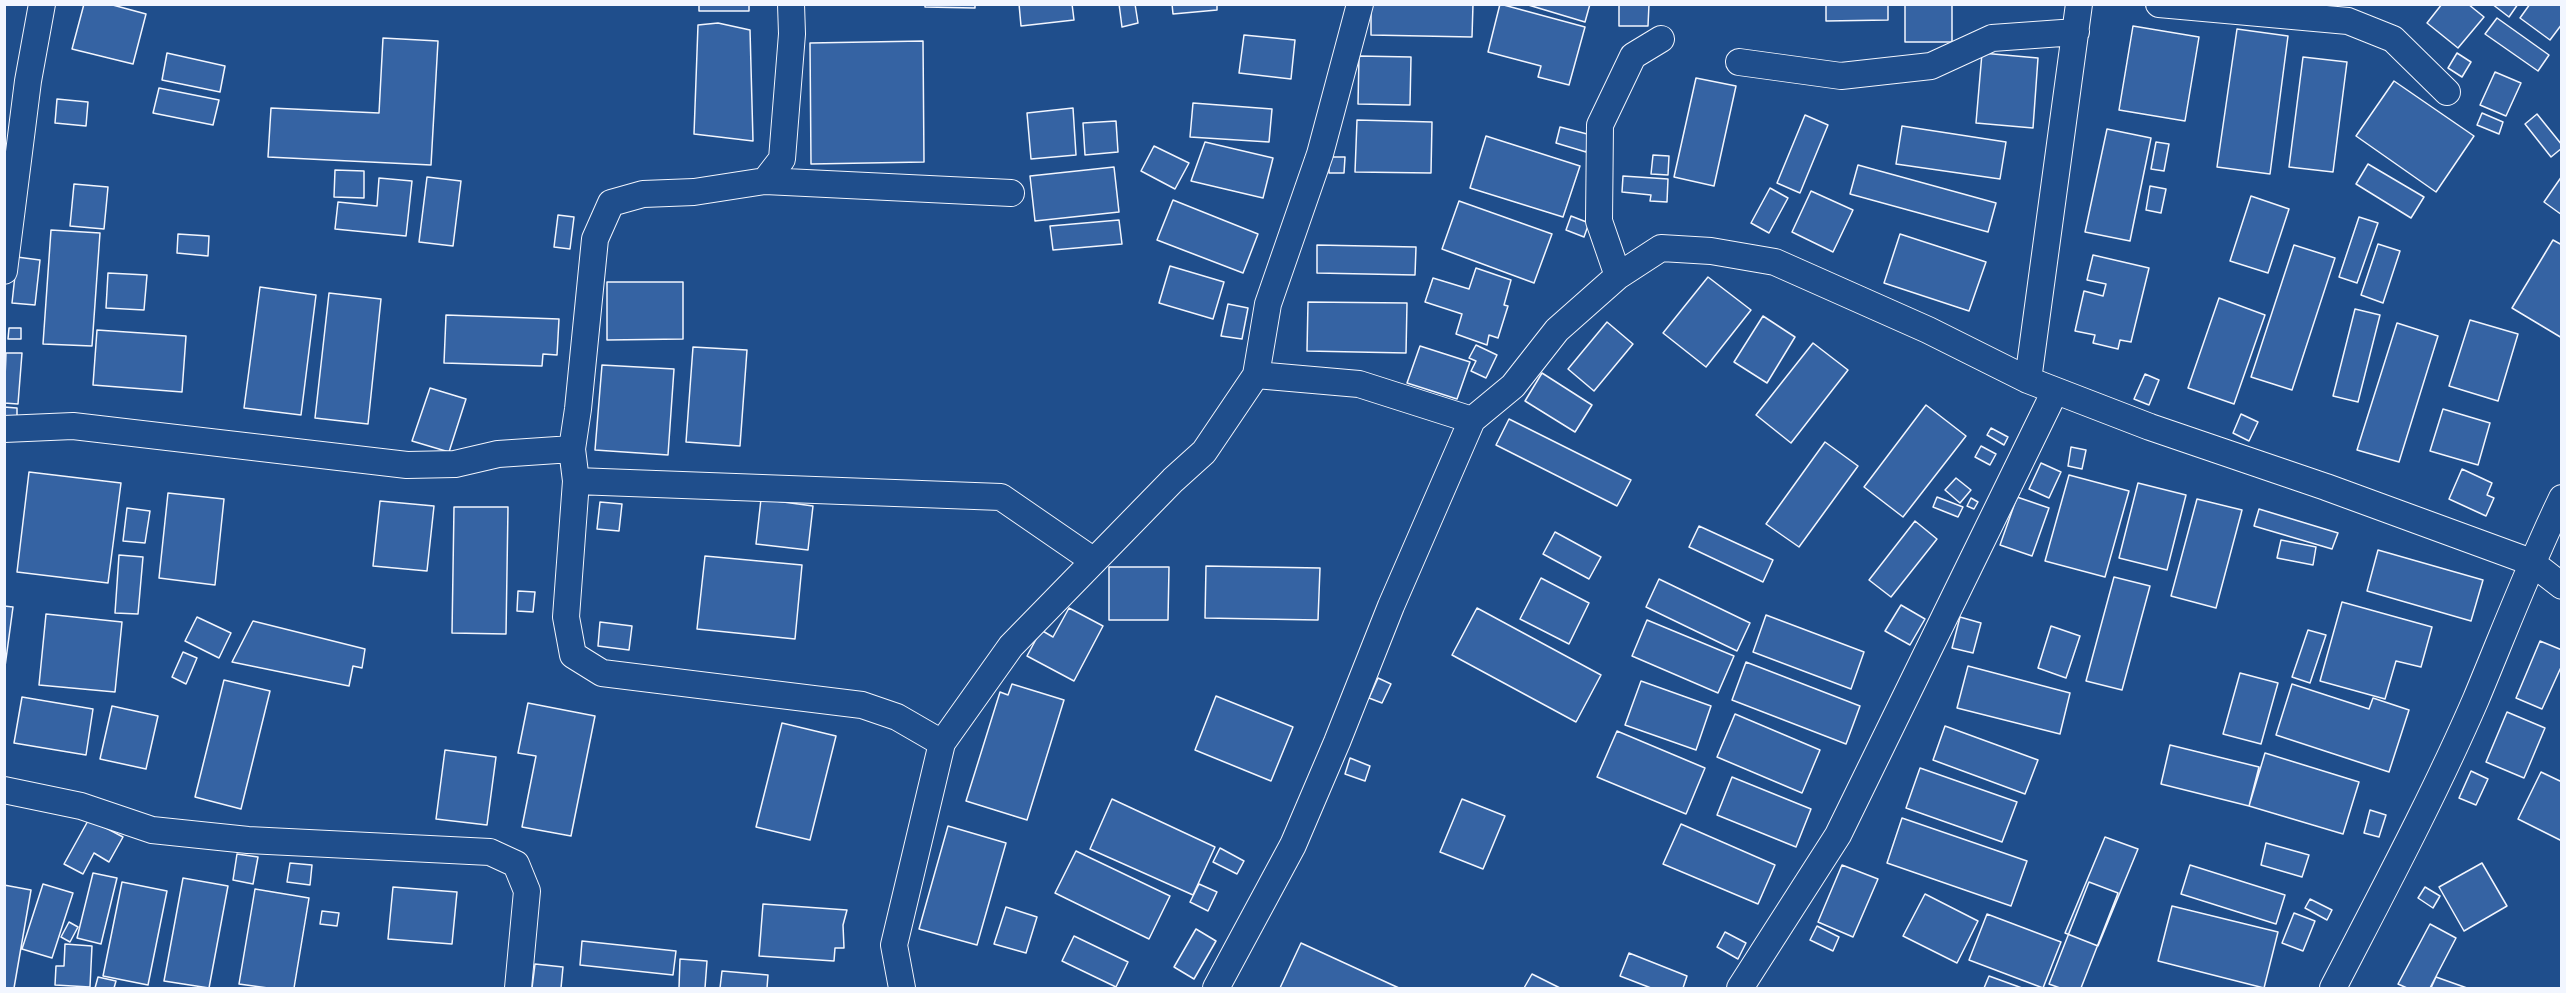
<!DOCTYPE html>
<html>
<head>
<meta charset="utf-8">
<style>
	body { margin:0 }
	#map { position:relative; width:2566px; height:993px; overflow:hidden; background:#1f4e8c; font-family:"Archivo Narrow",sans-serif }
	canvas { display:block }
	.frame { position:absolute; inset:0; border:6px solid #f2f6ff; pointer-events:none }
</style>
</head>
<body>
<div id="map">
<canvas width="2566" height="993"></canvas>
<div class="frame"></div>
</div>
<script>
const g = document.querySelector('canvas').getContext('2d');
g.lineJoin = 'round';
function fill(path, color) {
  g.fillStyle = color;
  g.fill(path, 'evenodd');
}
function trace(path, color, width, dash) {
  g.strokeStyle = color;
  g.lineWidth = width;
  g.lineCap = dash ? 'butt' : 'round';
  g.setLineDash(dash || []);
  g.stroke(path);
}
const building = new Path2D(`
	M 84,4 L 109,4 L 146,14 L 133,64 L 72,49 Z
	M 699,4 L 749,4 L 749,11 L 699,11 Z
	M 925,4 L 975,4 L 975,8 L 925,7 Z
	M 1019,4 L 1072,4 L 1074,20 L 1021,26 Z
	M 1119,4 L 1135,4 L 1138,23 L 1122,27 Z
	M 1172,4 L 1217,4 L 1217,10 L 1173,14 Z
	M 1371,4 L 1473,4 L 1472,37 L 1371,35 Z
	M 1500,4 L 1585,27 L 1569,85 L 1538,77 L 1541,66 L 1488,52 Z
	M 1525,4 L 1590,4 L 1585,22 Z
	M 1619,4 L 1649,4 L 1648,26 L 1619,26 Z
	M 1826,4 L 1888,4 L 1888,20 L 1826,21 Z
	M 1905,4 L 1952,4 L 1952,42 L 1905,42 Z
	M 2442,4 L 2468,4 L 2484,17 L 2458,48 L 2427,23 Z
	M 2492,4 L 2518,4 L 2509,17 Z
	M 2530,4 L 2562,4 L 2562,24 L 2550,40 L 2520,18 Z
	M 2497,18 L 2549,55 L 2538,71 L 2485,34 Z
	M 718,23 L 750,30 L 753,141 L 694,134 L 698,25 Z
	M 2133,26 L 2199,37 L 2185,121 L 2119,110 Z
	M 2237,29 L 2288,36 L 2270,174 L 2217,167 Z
	M 1244,35 L 1295,40 L 1291,79 L 1239,73 Z
	M 383,38 L 438,41 L 431,165 L 268,157 L 271,108 L 379,113 Z
	M 923,41 L 924,162 L 811,164 L 810,43 Z
	M 167,53 L 225,66 L 220,92 L 162,80 Z
	M 1982,53 L 2038,58 L 2033,128 L 1976,123 Z
	M 2457,53 L 2471,62 L 2462,77 L 2448,68 Z
	M 1359,56 L 1411,57 L 1410,105 L 1358,104 Z
	M 2303,57 L 2347,62 L 2333,172 L 2289,167 Z
	M 2495,72 L 2521,83 L 2506,116 L 2480,105 Z
	M 1696,78 L 1736,86 L 1714,186 L 1674,177 Z
	M 2394,81 L 2474,136 L 2436,192 L 2356,136 Z
	M 159,88 L 219,100 L 213,125 L 153,113 Z
	M 57,99 L 88,102 L 86,126 L 55,123 Z
	M 1193,103 L 1272,109 L 1269,142 L 1190,137 Z
	M 1073,108 L 1076,155 L 1031,159 L 1027,113 Z
	M 2482,113 L 2503,122 L 2499,134 L 2477,125 Z
	M 2537,114 L 2562,145 L 2562,148 L 2551,157 L 2525,124 Z
	M 1805,115 L 1828,125 L 1800,193 L 1777,183 Z
	M 1357,120 L 1432,122 L 1431,173 L 1355,172 Z
	M 1116,121 L 1118,152 L 1085,155 L 1083,123 Z
	M 1902,126 L 2006,142 L 2000,179 L 1896,164 Z
	M 1560,127 L 1591,135 L 1586,152 L 1556,143 Z
	M 2107,129 L 2151,138 L 2130,241 L 2085,232 Z
	M 1486,136 L 1580,166 L 1563,217 L 1470,188 Z
	M 1205,142 L 1273,158 L 1263,198 L 1191,181 Z
	M 2156,142 L 2169,144 L 2164,171 L 2151,169 Z
	M 1154,146 L 1189,163 L 1175,189 L 1141,171 Z
	M 1653,155 L 1669,156 L 1668,175 L 1651,174 Z
	M 1329,157 L 1345,157 L 1344,173 L 1329,173 Z
	M 2368,164 L 2424,197 L 2411,218 L 2356,184 Z
	M 1858,165 L 1996,203 L 1988,232 L 1850,194 Z
	M 1114,167 L 1119,212 L 1035,221 L 1030,176 Z
	M 335,170 L 364,171 L 364,198 L 334,197 Z
	M 1623,176 L 1668,179 L 1667,202 L 1650,201 L 1651,195 L 1622,192 Z
	M 2562,176 L 2562,215 L 2544,202 Z
	M 427,177 L 461,181 L 453,246 L 419,242 Z
	M 379,178 L 412,181 L 406,236 L 335,229 L 338,202 L 377,206 Z
	M 74,184 L 108,187 L 104,229 L 70,226 Z
	M 2150,186 L 2166,189 L 2161,213 L 2146,210 Z
	M 1770,188 L 1788,198 L 1769,233 L 1751,223 Z
	M 1811,191 L 1853,210 L 1833,252 L 1792,232 Z
	M 2251,196 L 2289,209 L 2268,273 L 2230,261 Z
	M 1173,200 L 1258,234 L 1243,273 L 1157,240 Z
	M 1459,201 L 1552,234 L 1534,283 L 1442,249 Z
	M 558,215 L 574,217 L 570,249 L 554,247 Z
	M 1571,216 L 1589,223 L 1584,237 L 1566,230 Z
	M 2359,217 L 2378,223 L 2357,283 L 2339,277 Z
	M 1119,220 L 1122,244 L 1053,250 L 1050,226 Z
	M 51,230 L 100,233 L 92,346 L 43,344 Z
	M 178,234 L 209,236 L 208,256 L 177,253 Z
	M 1900,234 L 1986,262 L 1969,311 L 1884,283 Z
	M 2553,240 L 2562,245 L 2562,338 L 2512,308 Z
	M 2378,244 L 2400,251 L 2383,303 L 2361,295 Z
	M 1317,245 L 1416,247 L 1415,275 L 1317,273 Z
	M 2294,245 L 2335,258 L 2292,390 L 2251,377 Z
	M 2093,255 L 2149,268 L 2131,342 L 2120,340 L 2118,349 L 2093,343 L 2095,335 L 2075,331 L 2084,291 L 2103,296 L 2106,284 L 2087,280 Z
	M 17,257 L 40,260 L 35,305 L 12,303 Z
	M 1170,266 L 1224,282 L 1213,319 L 1159,303 Z
	M 1476,268 L 1511,280 L 1504,305 L 1508,306 L 1498,338 L 1489,335 L 1487,345 L 1456,334 L 1462,314 L 1425,302 L 1433,278 L 1469,289 Z
	M 108,273 L 147,275 L 144,310 L 106,308 Z
	M 1708,277 L 1751,310 L 1706,367 L 1663,333 Z
	M 607,282 L 683,282 L 683,339 L 607,340 Z
	M 260,287 L 316,295 L 301,415 L 244,408 Z
	M 329,293 L 381,299 L 368,424 L 315,418 Z
	M 2219,298 L 2265,315 L 2234,404 L 2188,388 Z
	M 1308,302 L 1407,303 L 1406,353 L 1307,351 Z
	M 1228,304 L 1248,308 L 1242,339 L 1221,336 Z
	M 2355,309 L 2380,315 L 2358,402 L 2333,396 Z
	M 446,315 L 559,319 L 557,355 L 543,354 L 542,366 L 444,363 Z
	M 1763,316 L 1795,337 L 1767,383 L 1734,362 Z
	M 2470,320 L 2518,334 L 2498,401 L 2449,386 Z
	M 1607,322 L 1633,344 L 1594,391 L 1568,369 Z
	M 2397,323 L 2438,336 L 2399,462 L 2357,450 Z
	M 9,328 L 21,328 L 21,339 L 8,339 Z
	M 97,330 L 186,336 L 182,392 L 93,385 Z
	M 1813,343 L 1848,370 L 1791,443 L 1756,415 Z
	M 1476,345 L 1497,355 L 1486,378 L 1471,371 L 1476,361 L 1469,358 Z
	M 1420,346 L 1470,362 L 1457,399 L 1407,383 Z
	M 693,347 L 747,350 L 740,446 L 686,442 Z
	M 6,353 L 22,353 L 18,404 L 4,403 Z
	M 602,365 L 674,369 L 668,455 L 595,450 Z
	M 1542,373 L 1592,405 L 1575,432 L 1525,401 Z
	M 2145,374 L 2159,380 L 2149,405 L 2134,399 Z
	M 430,388 L 466,399 L 449,452 L 412,441 Z
	M 1926,405 L 1966,436 L 1903,517 L 1864,487 Z
	M 4,407 L 17,408 L 17,421 L 4,420 Z
	M 2443,409 L 2490,423 L 2478,465 L 2430,451 Z
	M 2241,414 L 2258,422 L 2249,441 L 2233,433 Z
	M 1509,419 L 1631,480 L 1617,506 L 1496,445 Z
	M 1991,428 L 2008,437 L 2004,445 L 1987,435 Z
	M 1825,442 L 1858,466 L 1799,547 L 1766,524 Z
	M 1981,446 L 1996,454 L 1990,465 L 1975,457 Z
	M 2071,447 L 2086,450 L 2082,469 L 2068,466 Z
	M 2041,463 L 2061,472 L 2049,498 L 2029,489 Z
	M 2462,469 L 2492,483 L 2487,495 L 2494,498 L 2486,516 L 2449,499 Z
	M 29,472 L 121,483 L 108,583 L 17,572 Z
	M 2069,475 L 2129,491 L 2105,577 L 2045,561 Z
	M 1956,478 L 1971,490 L 1960,503 L 1945,490 Z
	M 2138,483 L 2186,495 L 2167,570 L 2119,558 Z
	M 168,493 L 224,499 L 215,585 L 159,578 Z
	M 1937,497 L 1963,507 L 1958,517 L 1933,507 Z
	M 2017,497 L 2049,508 L 2032,556 L 2000,545 Z
	M 1971,498 L 1978,502 L 1974,509 L 1967,506 Z
	M 761,499 L 813,506 L 808,550 L 756,544 Z
	M 2197,499 L 2242,510 L 2216,608 L 2171,596 Z
	M 380,501 L 434,506 L 427,571 L 373,566 Z
	M 600,502 L 622,504 L 619,531 L 597,529 Z
	M 454,507 L 508,507 L 506,634 L 452,633 Z
	M 127,508 L 150,511 L 145,543 L 123,541 Z
	M 2259,509 L 2338,533 L 2332,549 L 2254,526 Z
	M 1915,521 L 1937,539 L 1891,597 L 1869,580 Z
	M 1699,526 L 1773,560 L 1763,582 L 1689,547 Z
	M 1555,532 L 1601,557 L 1589,579 L 1543,554 Z
	M 2281,540 L 2316,547 L 2313,565 L 2277,558 Z
	M 2378,550 L 2483,580 L 2471,621 L 2367,591 Z
	M 119,555 L 143,557 L 138,614 L 115,613 Z
	M 705,556 L 802,565 L 795,639 L 697,629 Z
	M 1206,566 L 1320,568 L 1318,620 L 1205,618 Z
	M 1109,567 L 1169,567 L 1168,620 L 1109,620 Z
	M 2114,577 L 2150,586 L 2122,690 L 2086,681 Z
	M 1541,578 L 1589,603 L 1569,644 L 1520,619 Z
	M 1659,579 L 1750,623 L 1737,651 L 1646,607 Z
	M 518,591 L 535,592 L 533,612 L 517,611 Z
	M 2342,602 L 2432,627 L 2421,667 L 2396,661 L 2385,699 L 2320,681 Z
	M 1901,605 L 1925,619 L 1910,645 L 1885,631 Z
	M 4,606 L 13,607 L 4,674 Z
	M 1069,608 L 1103,626 L 1074,681 L 1027,656 L 1041,630 L 1053,637 Z
	M 1477,608 L 1601,675 L 1576,722 L 1452,655 Z
	M 46,614 L 122,622 L 115,692 L 39,685 Z
	M 1766,615 L 1864,652 L 1851,689 L 1753,652 Z
	M 197,617 L 231,633 L 219,658 L 185,641 Z
	M 1960,617 L 1981,623 L 1973,653 L 1952,648 Z
	M 1647,620 L 1734,656 L 1718,693 L 1632,656 Z
	M 253,621 L 365,649 L 362,668 L 353,666 L 349,686 L 232,662 Z
	M 600,622 L 632,626 L 629,650 L 598,646 Z
	M 2051,626 L 2080,636 L 2066,678 L 2038,668 Z
	M 2308,630 L 2326,635 L 2310,683 L 2292,677 Z
	M 2540,641 L 2562,650 L 2562,665 L 2542,709 L 2516,698 Z
	M 183,652 L 197,658 L 186,684 L 172,677 Z
	M 1746,662 L 1860,706 L 1846,744 L 1732,700 Z
	M 1968,666 L 2070,693 L 2060,734 L 1957,708 Z
	M 2240,673 L 2278,683 L 2261,744 L 2223,734 Z
	M 1378,678 L 1391,684 L 1382,703 L 1369,698 Z
	M 224,680 L 270,691 L 241,809 L 195,797 Z
	M 1641,681 L 1711,706 L 1696,750 L 1625,725 Z
	M 1012,684 L 1064,700 L 1027,820 L 966,801 L 1000,692 L 1008,695 Z
	M 2292,684 L 2369,709 L 2373,698 L 2409,710 L 2389,772 L 2276,735 Z
	M 1216,696 L 1293,727 L 1271,781 L 1195,750 Z
	M 22,697 L 93,709 L 86,755 L 14,743 Z
	M 528,703 L 595,716 L 571,836 L 522,827 L 536,756 L 518,753 Z
	M 112,706 L 158,716 L 146,769 L 100,759 Z
	M 2507,712 L 2545,728 L 2524,778 L 2486,762 Z
	M 1735,714 L 1820,750 L 1802,793 L 1717,757 Z
	M 782,723 L 836,736 L 810,840 L 756,827 Z
	M 1945,726 L 2038,760 L 2025,794 L 1933,760 Z
	M 1617,731 L 1705,768 L 1686,814 L 1597,777 Z
	M 2170,745 L 2259,767 L 2249,806 L 2161,784 Z
	M 445,750 L 496,757 L 487,825 L 436,819 Z
	M 2265,753 L 2359,782 L 2343,834 L 2249,806 Z
	M 1350,758 L 1370,766 L 1365,781 L 1345,774 Z
	M 1920,768 L 2017,802 L 2002,842 L 1906,808 Z
	M 2471,771 L 2488,779 L 2476,805 L 2459,798 Z
	M 2541,772 L 2562,782 L 2562,841 L 2518,819 Z
	M 1732,777 L 1811,809 L 1796,847 L 1717,815 Z
	M 1112,799 L 1215,847 L 1193,895 L 1090,849 Z
	M 1462,799 L 1505,816 L 1483,869 L 1440,852 Z
	M 2370,810 L 2386,815 L 2379,837 L 2364,833 Z
	M 1902,818 L 2027,861 L 2011,906 L 1887,863 Z
	M 89,819 L 123,837 L 109,862 L 94,853 L 83,874 L 64,864 Z
	M 1681,824 L 1775,865 L 1758,904 L 1663,864 Z
	M 948,826 L 1006,843 L 977,945 L 919,929 Z
	M 2105,837 L 2138,849 L 2098,946 L 2065,933 Z
	M 2266,843 L 2309,855 L 2302,877 L 2261,865 Z
	M 1220,848 L 1244,861 L 1237,874 L 1213,862 Z
	M 1076,851 L 1170,896 L 1149,939 L 1055,893 Z
	M 237,854 L 258,857 L 253,884 L 233,880 Z
	M 290,863 L 312,865 L 310,885 L 287,882 Z
	M 2482,863 L 2507,906 L 2464,931 L 2439,887 Z
	M 1842,865 L 1878,879 L 1853,937 L 1818,922 Z
	M 2190,865 L 2285,895 L 2276,924 L 2181,894 Z
	M 93,873 L 117,878 L 101,944 L 77,938 Z
	M 183,878 L 228,886 L 209,988 L 164,981 Z
	M 122,882 L 167,891 L 148,985 L 103,976 Z
	M 2089,882 L 2118,893 L 2081,988 L 2060,988 L 2049,984 Z
	M 43,884 L 73,893 L 52,958 L 22,949 Z
	M 1199,884 L 1217,892 L 1208,911 L 1190,902 Z
	M 4,885 L 31,890 L 14,988 L 4,988 Z
	M 393,887 L 457,892 L 452,944 L 388,939 Z
	M 2425,887 L 2440,896 L 2433,908 L 2418,898 Z
	M 255,889 L 309,898 L 294,988 L 268,988 L 239,984 Z
	M 1925,894 L 1978,921 L 1957,963 L 1903,936 Z
	M 2310,899 L 2332,910 L 2327,920 L 2305,908 Z
	M 763,904 L 847,910 L 843,925 L 844,948 L 835,948 L 834,961 L 759,956 Z
	M 2172,906 L 2278,932 L 2264,988 L 2158,961 Z
	M 1006,907 L 1037,917 L 1026,953 L 994,944 Z
	M 322,911 L 339,913 L 337,926 L 320,924 Z
	M 2294,913 L 2315,921 L 2303,951 L 2282,943 Z
	M 1987,914 L 2061,942 L 2043,988 L 1969,960 Z
	M 69,922 L 78,927 L 70,942 L 61,937 Z
	M 2430,924 L 2456,938 L 2430,988 L 2407,988 L 2398,984 Z
	M 1817,926 L 1839,937 L 1833,951 L 1810,940 Z
	M 1196,929 L 1216,941 L 1194,979 L 1174,967 Z
	M 1725,932 L 1746,943 L 1738,959 L 1717,947 Z
	M 1074,936 L 1128,962 L 1116,987 L 1062,961 Z
	M 582,941 L 676,951 L 673,975 L 580,965 Z
	M 1301,943 L 1399,988 L 1280,988 Z
	M 65,944 L 92,946 L 90,987 L 55,985 L 56,966 L 64,966 Z
	M 1629,953 L 1687,976 L 1683,988 L 1651,988 L 1620,976 Z
	M 680,959 L 707,961 L 705,988 L 679,988 Z
	M 535,964 L 563,967 L 561,988 L 532,988 Z
	M 722,971 L 768,975 L 767,988 L 720,988 Z
	M 1532,974 L 1560,988 L 1524,988 Z
	M 1989,976 L 2022,988 L 1984,988 Z
	M 98,977 L 116,981 L 114,988 L 95,988 Z
	M 2436,977 L 2467,988 L 2431,988 Z`);
const street = new Path2D(`
	M 2159,4 L 2348,21 L 2393,39 L 2447,92
	M 1739,62 L 1841,76 L 1931,66 L 1992,38 L 2076,32
	M 765,181 L 1011,193
	M 4,271 L 28,81 L 42,4
	M 1618,276 L 1599,221 L 1600,125 L 1633,56 L 1661,39
	M 1256,375 L 1359,384 L 1472,420
	M 2028,380 L 2079,4
	M 4,429 L 73,426 L 407,465 L 455,464 L 498,454 L 572,449 L 578,409 L 595,239 L 611,203 L 643,194 L 694,192 L 765,181 L 782,159 L 792,34 L 791,4
	M 572,449 L 576,481 L 566,617 L 573,655 L 602,673 L 862,705 L 897,717 L 942,743
	M 576,481 L 1001,497 L 1094,561
	M 4,790 L 81,806 L 152,830 L 248,840 L 490,852 L 516,864 L 527,891 L 518,988
	M 902,988 L 894,945 L 942,743 L 1011,646 L 1173,480 L 1204,452 L 1256,375 L 1268,304 L 1320,154 L 1360,4
	M 1216,988 L 1293,845 L 1337,742 L 1391,606 L 1472,420 L 1513,386 L 1557,330 L 1618,276 L 1661,248 L 1711,251 L 1775,262 L 1928,330 L 2028,380 L 2150,427 L 2326,487 L 2531,562 L 2562,586
	M 1740,988 L 1838,835 L 2055,391
	M 2333,988 C 2382,893 2433,798 2476,699 C 2504,632 2530,564 2562,498`);
fill(building, '#3563a3');
trace(building, '#f2f6ff', 1.5);
trace(street, '#f2f6ff', 28);
trace(street, '#1f4e8c', 26);
</script>
</body>
</html>
